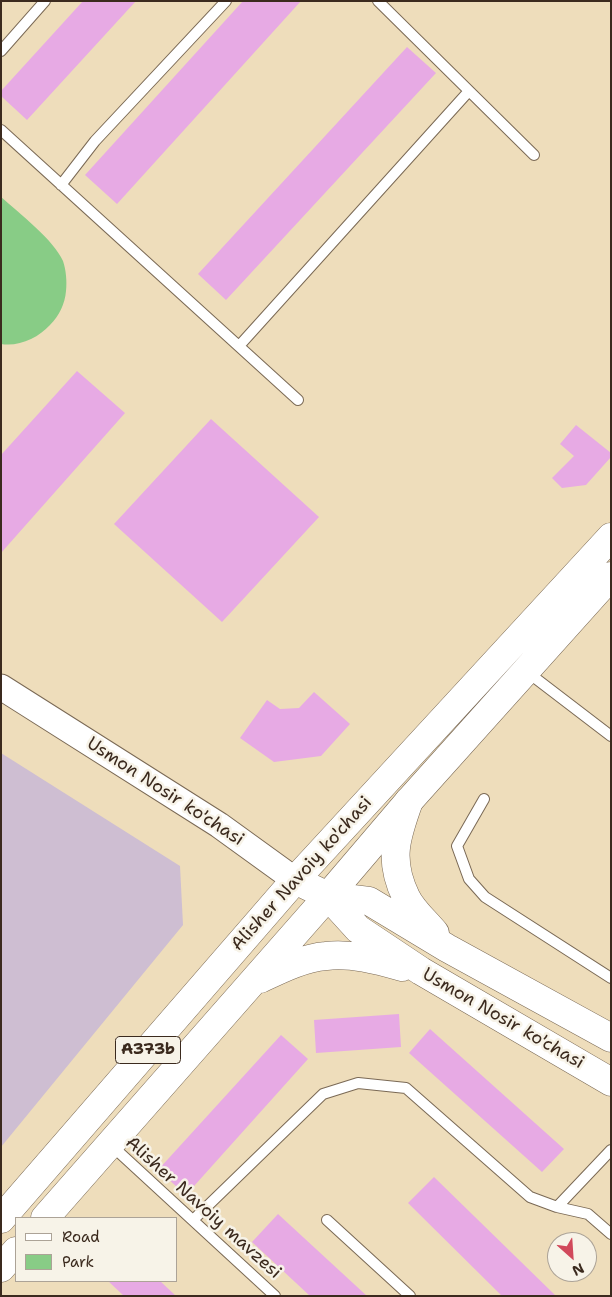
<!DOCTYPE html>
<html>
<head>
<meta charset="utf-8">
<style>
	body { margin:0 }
	#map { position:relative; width:612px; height:1297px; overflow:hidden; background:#edb; font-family:"Shantell Sans",sans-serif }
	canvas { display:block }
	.frame { position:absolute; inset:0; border:2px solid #3b2a1e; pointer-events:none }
	.legend { position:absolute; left:15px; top:1217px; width:162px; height:65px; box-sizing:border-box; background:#f7f3e8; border:1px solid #aca397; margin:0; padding:6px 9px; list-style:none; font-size:15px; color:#3b2a1e }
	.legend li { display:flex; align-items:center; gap:10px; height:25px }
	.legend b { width:25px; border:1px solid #aca397 }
	.north { position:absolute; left:547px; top:1232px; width:50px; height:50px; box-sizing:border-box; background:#f7f3e8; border:1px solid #aca397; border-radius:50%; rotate:154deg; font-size:14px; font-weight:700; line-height:20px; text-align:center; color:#3b2a1e }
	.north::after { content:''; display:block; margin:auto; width:18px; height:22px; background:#d1495b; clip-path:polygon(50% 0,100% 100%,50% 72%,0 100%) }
</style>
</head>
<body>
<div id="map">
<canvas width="612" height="1297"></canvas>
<div class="frame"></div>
<ul class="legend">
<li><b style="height:6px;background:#fff"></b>Road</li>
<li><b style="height:14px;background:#88cc86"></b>Park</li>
</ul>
<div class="north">N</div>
</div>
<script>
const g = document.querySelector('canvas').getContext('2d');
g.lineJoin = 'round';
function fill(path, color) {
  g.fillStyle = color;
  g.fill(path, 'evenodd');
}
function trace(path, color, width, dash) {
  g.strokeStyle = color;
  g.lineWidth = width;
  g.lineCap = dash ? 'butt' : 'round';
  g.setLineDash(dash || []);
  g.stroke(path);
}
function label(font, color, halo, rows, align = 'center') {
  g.font = font + ' "Shantell Sans",sans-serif';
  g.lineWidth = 5;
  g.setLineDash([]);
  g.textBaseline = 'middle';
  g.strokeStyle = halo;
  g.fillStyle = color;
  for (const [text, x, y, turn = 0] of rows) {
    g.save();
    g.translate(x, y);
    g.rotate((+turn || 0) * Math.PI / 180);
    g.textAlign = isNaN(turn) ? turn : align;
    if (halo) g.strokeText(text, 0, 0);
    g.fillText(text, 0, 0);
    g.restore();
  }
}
const industrial = new Path2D(`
	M 1,753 L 180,866 L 183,925 L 1,1147 Z`);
const green = new Path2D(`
	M 1,197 C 19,213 54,240 63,261 C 66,270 67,281 66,291 C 65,304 59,316 50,325 C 38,338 19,347 1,344 Z`);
const building = new Path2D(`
	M 83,1 L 136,1 L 27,120 L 1,96 L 1,91 Z
	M 243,1 L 301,1 L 117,204 L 85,175 Z
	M 407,47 L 436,73 L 226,300 L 198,274 Z
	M 77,371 L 125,413 L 1,553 L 1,455 Z
	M 211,419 L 319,517 L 222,622 L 114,524 Z
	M 576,425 L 611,453 L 611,457 L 586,485 L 562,488 L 552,478 L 574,456 L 560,444 Z
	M 314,692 L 350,724 L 321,756 L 274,762 L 240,738 L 267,700 L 280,709 L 299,708 Z
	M 399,1014 L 401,1047 L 316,1053 L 314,1020 Z
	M 430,1029 L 564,1149 L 542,1172 L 409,1053 Z
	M 281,1035 L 308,1059 L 186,1195 L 158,1170 Z
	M 434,1177 L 556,1296 L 502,1296 L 408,1203 Z
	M 278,1214 L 367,1296 L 310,1296 L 252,1242 Z
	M 108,1281 L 160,1281 L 176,1296 L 124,1296 Z`);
const service = new Path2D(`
	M 378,1 L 534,155
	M 1,51 L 45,1
	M 1,130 L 298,400
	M 61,185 L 95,141 L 226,1
	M 239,346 L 469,91
	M 526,671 L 611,736
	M 484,799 L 457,846 L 469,879 L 485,897 L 611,978
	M 110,1144 L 275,1296
	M 557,1207 L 611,1150
	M 193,1220 L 323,1094 L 358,1083 L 406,1088 L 530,1197 L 557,1207 L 588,1214 L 611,1234
	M 327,1220 L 410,1296`);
const tertiary = new Path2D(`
	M 1,687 L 219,825 L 295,880`);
const primary = new Path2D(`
	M 295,880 L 611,537
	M 328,896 L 409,801 L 611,576`);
const trunk = new Path2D(`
	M 409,801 C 396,837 388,860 406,897 C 412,910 426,922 435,933
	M 328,896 L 358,929 L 421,971 L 611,1082
	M 260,979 C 281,969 303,958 326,956 C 351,953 377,960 402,967
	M 45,1218 L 328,896
	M 1,1219 L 295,880 L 328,896 L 369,901 L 447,948 L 611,1038
	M 1,1268 L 16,1251`);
const shields = [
	[148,1050,65]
];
const shieldNames = [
	["A373b",148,1050]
];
const streetNames = [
	["Usmon Nosir ko'chasi",165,792,33],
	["Alisher Navoiy ko'chasi",302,874,-48],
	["Usmon Nosir ko'chasi",503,1019,30],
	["Alisher Navoiy mavzesi",203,1208,42]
];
fill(industrial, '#cebed2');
fill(green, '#88cc86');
fill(building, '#e7aae4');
trace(service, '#7a6955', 12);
trace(tertiary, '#7a6955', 27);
trace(primary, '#7a6955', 29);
trace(trunk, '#7a6955', 29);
trace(service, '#fff', 10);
trace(tertiary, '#fff', 25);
trace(primary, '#fff', 28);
trace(trunk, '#fff', 28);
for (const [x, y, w] of shields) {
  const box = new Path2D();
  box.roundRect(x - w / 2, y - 13.5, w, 27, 4);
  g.fillStyle = '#f7f3e8';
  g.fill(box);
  trace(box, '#3b2a1e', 1);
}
label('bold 16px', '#3b2a1e', null, shieldNames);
label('18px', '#3b2a1e', '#f7f3e8', streetNames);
</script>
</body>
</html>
